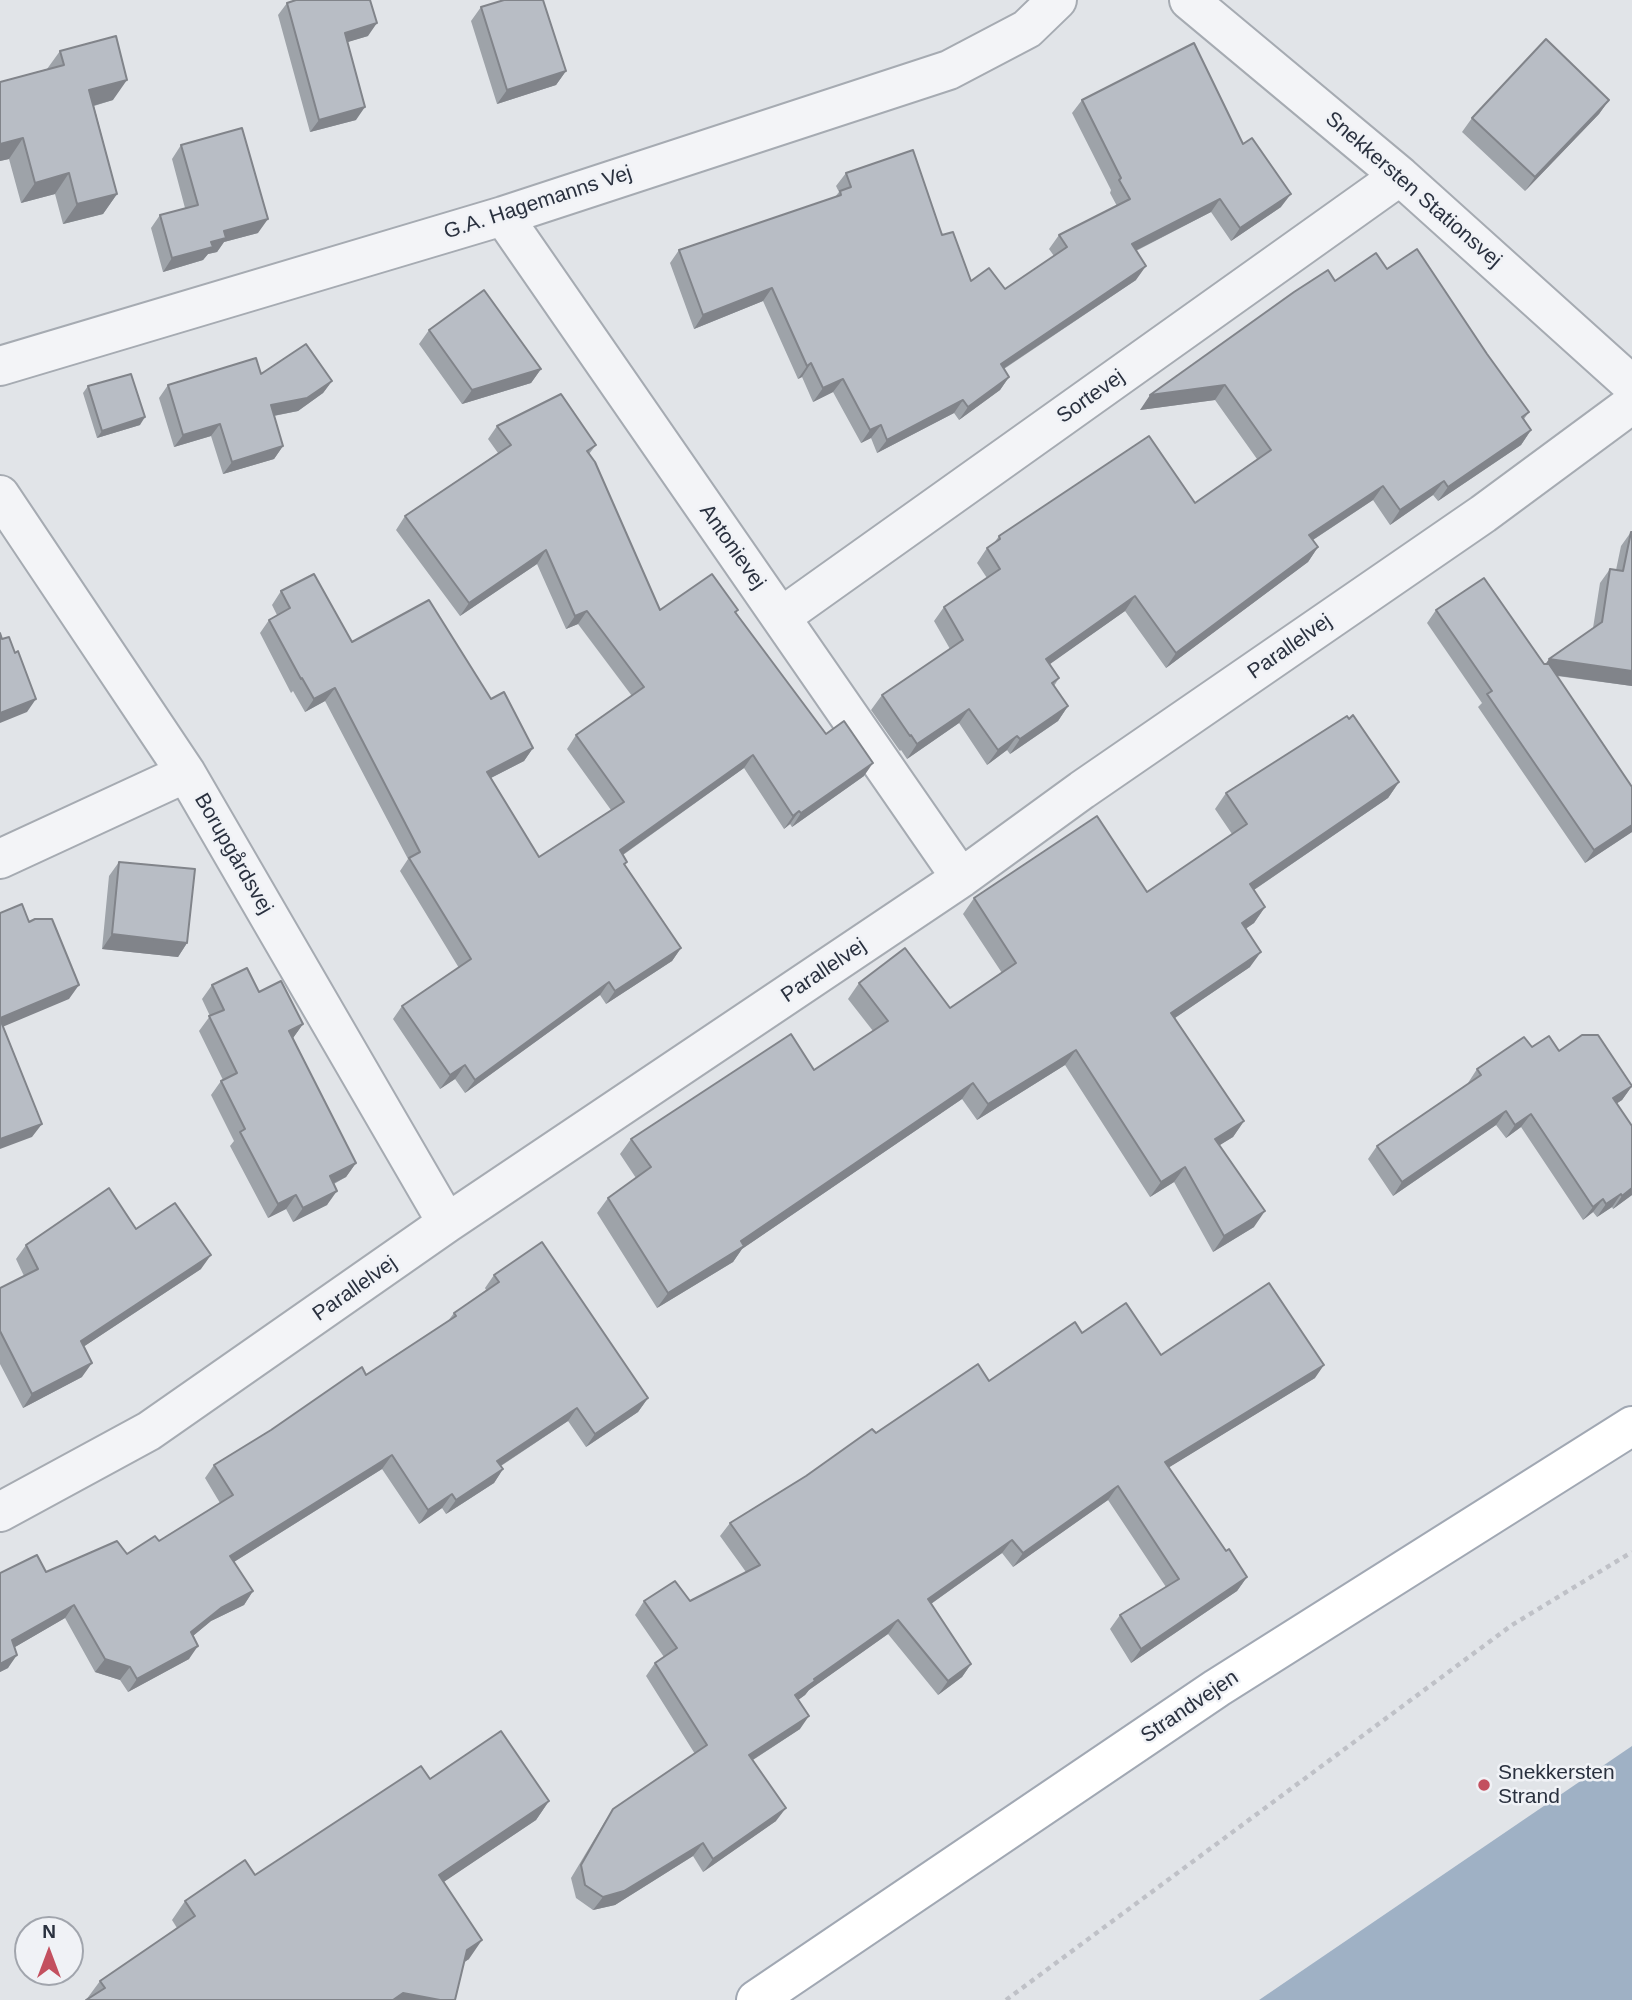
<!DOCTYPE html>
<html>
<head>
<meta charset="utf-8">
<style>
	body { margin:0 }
	#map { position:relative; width:1632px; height:2000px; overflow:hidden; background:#e1e4e8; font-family:Helvetica,sans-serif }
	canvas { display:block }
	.north { position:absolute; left:14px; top:1916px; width:70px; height:70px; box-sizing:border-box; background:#f0f2f6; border:2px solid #a1a5ad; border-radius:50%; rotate:0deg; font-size:19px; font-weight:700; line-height:28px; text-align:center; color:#2a313f }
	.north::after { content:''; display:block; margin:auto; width:24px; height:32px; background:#c3505f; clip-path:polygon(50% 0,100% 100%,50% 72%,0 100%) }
</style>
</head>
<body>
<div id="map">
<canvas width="1632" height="2000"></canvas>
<div class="north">N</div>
</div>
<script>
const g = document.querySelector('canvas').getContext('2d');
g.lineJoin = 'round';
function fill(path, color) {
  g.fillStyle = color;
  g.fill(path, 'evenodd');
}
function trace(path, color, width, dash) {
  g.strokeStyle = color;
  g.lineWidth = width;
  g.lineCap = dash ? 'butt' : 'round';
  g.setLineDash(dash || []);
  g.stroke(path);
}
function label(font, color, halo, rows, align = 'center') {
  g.font = font + ' Helvetica,sans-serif';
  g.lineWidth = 5;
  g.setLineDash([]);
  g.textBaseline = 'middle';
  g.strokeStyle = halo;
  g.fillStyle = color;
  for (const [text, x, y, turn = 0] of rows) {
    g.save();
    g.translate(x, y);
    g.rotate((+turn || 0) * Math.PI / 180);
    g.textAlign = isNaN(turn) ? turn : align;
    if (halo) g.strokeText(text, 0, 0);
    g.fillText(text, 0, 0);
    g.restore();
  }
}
const water = new Path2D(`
	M 1632,1746 L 1632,2000 L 1259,2000 Z`);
const path = new Path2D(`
	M 1006,2000 L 1512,1625 L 1632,1552`);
const minor = new Path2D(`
	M 1189,0 L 1400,176 L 1632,385
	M 503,216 L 961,878
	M 0,366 L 503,216 L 949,70 L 1027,29 L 1057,0
	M 0,495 L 186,773 L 447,1223
	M 781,617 L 1400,176
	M 0,859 L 186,773
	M 0,1512 L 149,1431 L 447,1223 L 961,878 L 1082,790 L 1483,514 L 1632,404`);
const major = new Path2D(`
	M 756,2000 L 1217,1688 L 1632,1426`);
const wall = new Path2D(`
	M 287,3 L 368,36 L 347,42 L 356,120 L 310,132 L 278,15 Z
	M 481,7 L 566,71 L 556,85 L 497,104 L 471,21 Z
	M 60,51 L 113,100 L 94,106 L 117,194 L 103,214 L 63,224 L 55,194 L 21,203 L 9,159 L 0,161 L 0,82 L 47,69 Z
	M 1082,100 L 1243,144 L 1281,207 L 1231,241 L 1211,212 L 1136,251 L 1136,280 L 1004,369 L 1009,377 L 1000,390 L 959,420 L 954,413 L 877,453 L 871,438 L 861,443 L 833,392 L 813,402 L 802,377 L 798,379 L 763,301 L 694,329 L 670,263 L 679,250 L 835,197 L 839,192 L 836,186 L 846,173 L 942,235 L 971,281 L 1005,289 L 1054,256 L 1049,249 L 1059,235 L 1117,206 L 1110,193 L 1111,190 L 1072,113 Z
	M 1609,100 L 1599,114 L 1525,191 L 1462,132 L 1472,118 Z
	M 181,145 L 258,233 L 224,242 L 217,252 L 208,254 L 203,260 L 163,272 L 151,228 L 160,215 L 185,208 L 172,159 Z
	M 1387,269 L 1487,354 L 1529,412 L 1524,419 L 1531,430 L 1521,445 L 1438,501 L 1433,495 L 1390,525 L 1373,500 L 1313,540 L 1318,547 L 1308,562 L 1166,668 L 1125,611 L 1049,664 L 1059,678 L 1054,686 L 1068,706 L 1058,721 L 1010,754 L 1007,750 L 987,765 L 959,723 L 907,759 L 901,750 L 900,751 L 871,710 L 882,695 L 950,649 L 934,621 L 944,607 L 987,578 L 977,563 L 987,548 L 994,543 L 999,536 L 1195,503 L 1257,459 L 1215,400 L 1140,410 L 1335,281 Z
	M 429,330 L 541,369 L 531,383 L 462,404 L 419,344 Z
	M 261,374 L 332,381 L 323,393 L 298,411 L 274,416 L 283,446 L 274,459 L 223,474 L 211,436 L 174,447 L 159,398 L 168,385 Z
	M 88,386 L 140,425 L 97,438 L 83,393 Z
	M 497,426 L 596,445 L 589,454 L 660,610 L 738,610 L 736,613 L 826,734 L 864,776 L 792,827 L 790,824 L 784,829 L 744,768 L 623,855 L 627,862 L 625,865 L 681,948 L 672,961 L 606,1004 L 600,995 L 465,1093 L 455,1079 L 440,1089 L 393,1019 L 402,1006 L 459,968 L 400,871 L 408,859 L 325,701 L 305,712 L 293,691 L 291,693 L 260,633 L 269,620 L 277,615 L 272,605 L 281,591 L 352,642 L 491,699 L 533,748 L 524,761 L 491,778 L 539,857 L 611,810 L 567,749 L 576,735 L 632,696 L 578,624 L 566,629 L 537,564 L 460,616 L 396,530 L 405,516 L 498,453 L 488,439 Z
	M 1631,532 L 1632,686 L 1557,676 L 1632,787 L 1632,832 L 1585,863 L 1478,707 L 1482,703 L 1427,623 L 1436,610 L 1546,664 L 1593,628 L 1600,583 L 1610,569 L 1616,570 L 1621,546 Z
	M 1399,782 L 1388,798 L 1254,890 L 1265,907 L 1254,923 L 1245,929 L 1250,967 L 1175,1018 L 1244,1121 L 1233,1137 L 1219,1145 L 1254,1227 L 1213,1252 L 1174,1182 L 1150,1197 L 1065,1065 L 977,1120 L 962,1099 L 742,1249 L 733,1262 L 657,1308 L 597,1213 L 608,1198 L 636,1178 L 620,1154 L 631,1139 L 814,1070 L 873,1031 L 848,999 L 859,983 L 950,1008 L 1002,973 L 963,914 L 974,898 L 1147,892 L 1232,834 L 1215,809 L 1226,793 Z
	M 119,862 L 187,943 L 178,957 L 102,949 L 109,876 Z
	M 212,985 L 259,992 L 303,1024 L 293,1038 L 356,1163 L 346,1177 L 334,1184 L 327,1205 L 293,1222 L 286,1209 L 268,1218 L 230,1146 L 234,1141 L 211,1095 L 221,1081 L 223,1080 L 199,1031 L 210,1016 L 202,999 Z
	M 1532,1047 L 1559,1051 L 1632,1086 L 1622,1100 L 1617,1103 L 1632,1195 L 1613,1209 L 1612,1207 L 1597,1217 L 1593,1212 L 1583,1220 L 1521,1127 L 1506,1138 L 1496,1125 L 1393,1196 L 1368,1159 L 1377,1146 L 1468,1084 L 1468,1083 L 1477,1069 Z
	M 136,1229 L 201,1269 L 83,1347 L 82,1377 L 23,1408 L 0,1364 L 0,1288 L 24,1276 L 16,1259 L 26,1245 Z
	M 494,1275 L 648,1398 L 638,1412 L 586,1447 L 568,1421 L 501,1466 L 503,1469 L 494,1483 L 446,1514 L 442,1508 L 419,1524 L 382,1469 L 234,1562 L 253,1591 L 244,1605 L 211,1621 L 193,1636 L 189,1659 L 128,1692 L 120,1680 L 95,1672 L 65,1618 L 15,1647 L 8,1668 L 0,1672 L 0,1573 L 46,1572 L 127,1554 L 159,1541 L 220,1503 L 205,1478 L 214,1465 L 366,1375 L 448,1321 L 454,1313 L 486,1290 L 485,1288 Z
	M 1082,1333 L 1161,1355 L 1315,1378 L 1169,1467 L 1226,1551 L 1247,1577 L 1237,1591 L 1131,1663 L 1110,1629 L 1120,1615 L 1166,1587 L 1108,1500 L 1013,1567 L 1002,1553 L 931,1604 L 971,1664 L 962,1677 L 938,1695 L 888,1634 L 809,1690 L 805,1695 L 798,1700 L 800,1729 L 753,1760 L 776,1821 L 703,1872 L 693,1856 L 615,1905 L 593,1910 L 576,1898 L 571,1878 L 604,1823 L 613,1809 L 695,1754 L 646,1676 L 655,1663 L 664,1657 L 635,1615 L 644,1601 L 690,1601 L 746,1572 L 720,1536 L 730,1523 L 876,1433 L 989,1381 Z
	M 430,1779 L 549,1801 L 536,1820 L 443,1882 L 469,1959 L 464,1962 L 86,2000 L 100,1981 L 177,1928 L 172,1920 L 185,1901 L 255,1875 Z`);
const shadedWall = new Path2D(`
	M 377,23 L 368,36 L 335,46 L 345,33 Z
	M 566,71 L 556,85 L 497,104 L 507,90 Z
	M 127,80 L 113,100 L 75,111 L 89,90 Z
	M 1609,100 L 1599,114 L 1525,191 L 1535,177 Z
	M 365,107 L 356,120 L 310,132 L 319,120 Z
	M 23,138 L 9,159 L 0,161 L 0,144 Z
	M 69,173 L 55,194 L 21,203 L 35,183 Z
	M 117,194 L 103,214 L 63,224 L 77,204 Z
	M 1291,194 L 1281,207 L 1231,241 L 1240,228 Z
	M 1220,199 L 1211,212 L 1123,257 L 1132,244 Z
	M 268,219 L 258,233 L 224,242 L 217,252 L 208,254 L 203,260 L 163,272 L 172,258 L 211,242 L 224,231 Z
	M 1146,266 L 1136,280 L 991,377 L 1001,364 Z
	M 772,288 L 763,301 L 694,329 L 703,315 Z
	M 811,363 L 802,377 L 798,379 L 807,366 Z
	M 541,369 L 531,383 L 462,404 L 472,390 Z
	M 1009,377 L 1000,390 L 959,420 L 968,407 Z
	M 843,379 L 833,392 L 813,402 L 823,388 Z
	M 332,381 L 323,393 L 298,411 L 262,418 L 271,405 Z
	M 1225,385 L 1215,400 L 1140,410 L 1150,395 Z
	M 963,400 L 954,413 L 877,453 L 887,440 Z
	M 145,417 L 140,425 L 97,438 L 102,431 Z
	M 220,424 L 211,436 L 174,447 L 183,435 Z
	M 881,425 L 871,438 L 861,443 L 870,430 Z
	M 1531,430 L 1521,445 L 1438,501 L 1448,487 Z
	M 283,446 L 274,459 L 223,474 L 232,462 Z
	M 1444,481 L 1433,495 L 1390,525 L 1400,510 Z
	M 1383,486 L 1373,500 L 1299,549 L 1309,535 Z
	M 1318,547 L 1308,562 L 1166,668 L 1176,653 Z
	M 546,550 L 537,564 L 460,616 L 469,603 Z
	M 1135,596 L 1125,611 L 1036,674 L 1046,659 Z
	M 587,611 L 578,624 L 566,629 L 575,616 Z
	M 1549,659 L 1632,671 L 1632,686 L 1539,673 Z
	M 335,688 L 325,701 L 305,712 L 314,699 Z
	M 36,699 L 27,712 L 0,723 L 0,713 Z
	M 1068,706 L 1058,721 L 1010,754 L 1020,739 Z
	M 969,709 L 959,723 L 907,759 L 917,744 Z
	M 1017,736 L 1007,750 L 987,765 L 998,750 Z
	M 533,748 L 524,761 L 477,785 L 487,772 Z
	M 753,755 L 744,768 L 611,863 L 620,850 Z
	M 873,763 L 864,776 L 792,827 L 801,813 Z
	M 1399,782 L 1388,798 L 1239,900 L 1250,884 Z
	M 799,811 L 790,824 L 784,829 L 793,816 Z
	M 1632,825 L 1632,832 L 1585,863 L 1594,850 Z
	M 1265,907 L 1254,923 L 1231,939 L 1242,923 Z
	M 112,934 L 187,943 L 178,957 L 102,949 Z
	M 681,948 L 672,961 L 606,1004 L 615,991 Z
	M 1261,952 L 1250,967 L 1160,1028 L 1171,1013 Z
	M 609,982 L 600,995 L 465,1093 L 475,1080 Z
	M 79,985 L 69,999 L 0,1028 L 0,1018 Z
	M 303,1024 L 293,1038 L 289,1031 Z
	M 1076,1050 L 1065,1065 L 977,1120 L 988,1104 Z
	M 465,1065 L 455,1079 L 440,1089 L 450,1075 Z
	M 973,1083 L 962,1099 L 742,1249 L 733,1262 L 657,1308 L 668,1293 L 741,1241 Z
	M 1632,1086 L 1622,1100 L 1604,1112 L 1613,1098 Z
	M 1506,1111 L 1496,1125 L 1393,1196 L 1402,1182 Z
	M 1531,1114 L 1521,1127 L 1506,1138 L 1515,1125 Z
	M 1244,1121 L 1233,1137 L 1204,1155 L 1215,1139 Z
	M 42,1124 L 32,1137 L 0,1149 L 0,1139 Z
	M 356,1163 L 346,1177 L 320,1190 L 330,1176 Z
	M 1185,1167 L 1174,1182 L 1150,1197 L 1161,1182 Z
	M 1632,1188 L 1632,1195 L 1613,1209 L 1622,1196 Z
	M 337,1191 L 327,1205 L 293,1222 L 303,1208 Z
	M 1621,1194 L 1612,1207 L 1597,1217 L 1606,1204 Z
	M 296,1195 L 286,1209 L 268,1218 L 278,1204 Z
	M 1603,1199 L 1593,1212 L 1583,1220 L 1593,1207 Z
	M 1265,1211 L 1254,1227 L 1213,1252 L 1224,1236 Z
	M 211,1255 L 201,1269 L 71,1355 L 81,1341 Z
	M 92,1363 L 82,1377 L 23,1408 L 32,1394 Z
	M 1324,1365 L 1315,1378 L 1155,1476 L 1165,1462 Z
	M 648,1398 L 638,1412 L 586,1447 L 595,1434 Z
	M 577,1408 L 568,1421 L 488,1474 L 497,1461 Z
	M 392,1455 L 382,1469 L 221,1570 L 230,1556 Z
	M 503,1469 L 494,1483 L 446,1514 L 456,1500 Z
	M 1118,1486 L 1108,1500 L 1013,1567 L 1023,1553 Z
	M 452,1494 L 442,1508 L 419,1524 L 428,1510 Z
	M 1012,1540 L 1002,1553 L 918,1613 L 928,1599 Z
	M 1247,1577 L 1237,1591 L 1131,1663 L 1141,1649 Z
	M 253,1591 L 244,1605 L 211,1621 L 182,1645 L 191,1632 L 221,1608 Z
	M 74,1605 L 65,1618 L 3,1654 L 12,1640 Z
	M 898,1620 L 888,1634 L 809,1690 L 805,1695 L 786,1709 L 795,1695 L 814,1679 Z
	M 198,1646 L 189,1659 L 128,1692 L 137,1679 Z
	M 17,1655 L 8,1668 L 0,1672 L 0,1664 Z
	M 105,1659 L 130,1667 L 120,1680 L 95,1672 Z
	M 971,1664 L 962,1677 L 938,1695 L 948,1681 Z
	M 809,1716 L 800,1729 L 740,1768 L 749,1755 Z
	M 549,1801 L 536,1820 L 426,1894 L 439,1875 Z
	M 786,1808 L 776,1821 L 703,1872 L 713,1859 Z
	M 703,1843 L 693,1856 L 615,1905 L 593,1910 L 603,1897 Z
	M 482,1940 L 469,1959 L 454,1969 L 467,1950 Z
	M 403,1993 L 440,2000 L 393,2000 Z`);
const building = new Path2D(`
	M 296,0 L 370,0 L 377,23 L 345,33 L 365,107 L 319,120 L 287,3 Z
	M 504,0 L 543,0 L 566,71 L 507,90 L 481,7 Z
	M 116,36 L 127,80 L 89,90 L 117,194 L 77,204 L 69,173 L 35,183 L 23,138 L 0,144 L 0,82 L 64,65 L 60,51 Z
	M 1546,39 L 1609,100 L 1535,177 L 1472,118 Z
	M 1194,43 L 1243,144 L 1252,138 L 1291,194 L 1240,228 L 1220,199 L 1132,244 L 1146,266 L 1001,364 L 1009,377 L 968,407 L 963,400 L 887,440 L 881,425 L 870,430 L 843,379 L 823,388 L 811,363 L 807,366 L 772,288 L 703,315 L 679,250 L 841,195 L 840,191 L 851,187 L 846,173 L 913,150 L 942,235 L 953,232 L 971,281 L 989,268 L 1005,289 L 1067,247 L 1059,235 L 1130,199 L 1119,180 L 1121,178 L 1082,100 Z
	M 242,128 L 268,219 L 224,231 L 226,238 L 211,242 L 213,247 L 172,258 L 160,215 L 198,205 L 181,145 Z
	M 1417,249 L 1487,354 L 1529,412 L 1522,417 L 1531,430 L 1448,487 L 1444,481 L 1400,510 L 1383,486 L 1309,535 L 1318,547 L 1176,653 L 1135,596 L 1046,659 L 1059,678 L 1052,683 L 1068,706 L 1020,739 L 1017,736 L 998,750 L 969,709 L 917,744 L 911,735 L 910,736 L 882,695 L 963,640 L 944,607 L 1000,569 L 987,548 L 1000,539 L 999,536 L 1149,436 L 1195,503 L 1271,450 L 1225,385 L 1150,395 L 1294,292 L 1328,270 L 1335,281 L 1376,253 L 1387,269 Z
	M 484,290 L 541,369 L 472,390 L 429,330 Z
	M 306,344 L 332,381 L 307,398 L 271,405 L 283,446 L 232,462 L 220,424 L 183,435 L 168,385 L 256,358 L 261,374 Z
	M 131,374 L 145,417 L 102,431 L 88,386 Z
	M 561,394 L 596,445 L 587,451 L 595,462 L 660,610 L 712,574 L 738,610 L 735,612 L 826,734 L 844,721 L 873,763 L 801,813 L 799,811 L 793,816 L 753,755 L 620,850 L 627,862 L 624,864 L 681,948 L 615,991 L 609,982 L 475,1080 L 465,1065 L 450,1075 L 402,1006 L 471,959 L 409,858 L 420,852 L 335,688 L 314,699 L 302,678 L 301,679 L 269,620 L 290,608 L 281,591 L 314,574 L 352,642 L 429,600 L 491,699 L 504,692 L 533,748 L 487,772 L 539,857 L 624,802 L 576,735 L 644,687 L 587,611 L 575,616 L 546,550 L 469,603 L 405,516 L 511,445 L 497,426 Z
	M 1631,532 L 1632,532 L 1632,671 L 1549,659 L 1602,622 L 1610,569 L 1623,571 Z
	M 1484,578 L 1544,664 L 1549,664 L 1632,787 L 1632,825 L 1594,850 L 1487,694 L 1492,691 L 1436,610 Z
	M 0,633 L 2,639 L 9,637 L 15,653 L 18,651 L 36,699 L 0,713 Z
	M 1353,715 L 1399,782 L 1250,884 L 1265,907 L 1242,923 L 1261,952 L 1171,1013 L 1244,1121 L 1215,1139 L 1265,1211 L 1224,1236 L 1185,1167 L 1161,1182 L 1076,1050 L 988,1104 L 973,1083 L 741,1241 L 744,1246 L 668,1293 L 608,1198 L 651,1167 L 631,1139 L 791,1034 L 814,1070 L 888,1021 L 859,983 L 905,948 L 950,1008 L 1016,963 L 974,898 L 1097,816 L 1147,892 L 1247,824 L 1226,793 L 1347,716 L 1349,719 Z
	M 119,862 L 195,869 L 187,943 L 112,934 Z
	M 22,904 L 29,922 L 35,919 L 52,919 L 79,985 L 0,1018 L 0,913 Z
	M 247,968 L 259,992 L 281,981 L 303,1024 L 289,1031 L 356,1163 L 330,1176 L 337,1191 L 303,1208 L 296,1195 L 278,1204 L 240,1132 L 245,1129 L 221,1081 L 237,1073 L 209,1016 L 224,1010 L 212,985 Z
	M 0,1019 L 42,1124 L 0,1139 Z
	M 1582,1035 L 1598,1035 L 1632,1086 L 1613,1098 L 1632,1126 L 1632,1188 L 1622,1196 L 1621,1194 L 1606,1204 L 1603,1199 L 1593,1207 L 1531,1114 L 1515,1125 L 1506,1111 L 1402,1182 L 1377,1146 L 1481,1075 L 1477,1069 L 1524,1037 L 1532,1047 L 1549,1036 L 1559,1051 Z
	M 109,1188 L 136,1229 L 175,1203 L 211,1255 L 81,1341 L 92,1363 L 32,1394 L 0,1331 L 0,1288 L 38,1269 L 26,1245 Z
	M 542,1242 L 648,1398 L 595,1434 L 577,1408 L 497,1461 L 503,1469 L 456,1500 L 452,1494 L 428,1510 L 392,1455 L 230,1556 L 253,1591 L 221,1608 L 191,1632 L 198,1646 L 137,1679 L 130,1667 L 105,1659 L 74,1605 L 12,1640 L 17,1655 L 0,1664 L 0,1573 L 37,1555 L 46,1572 L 117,1541 L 127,1554 L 155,1536 L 159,1541 L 233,1495 L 214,1465 L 271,1430 L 362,1367 L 366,1375 L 456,1316 L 454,1313 L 499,1282 L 494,1275 Z
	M 1269,1283 L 1324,1365 L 1165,1462 L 1226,1551 L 1229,1549 L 1247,1577 L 1141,1649 L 1120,1615 L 1179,1579 L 1118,1486 L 1023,1553 L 1012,1540 L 928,1599 L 971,1664 L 948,1681 L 898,1620 L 814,1679 L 815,1681 L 795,1695 L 809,1716 L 749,1755 L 786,1808 L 713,1859 L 703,1843 L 624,1891 L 603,1897 L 585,1885 L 581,1865 L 613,1809 L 707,1745 L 655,1663 L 677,1648 L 644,1601 L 675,1581 L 690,1601 L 760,1565 L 730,1523 L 806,1476 L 872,1429 L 876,1433 L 978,1364 L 989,1381 L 1075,1322 L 1082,1333 L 1126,1303 L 1161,1355 Z
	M 501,1731 L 549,1801 L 439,1875 L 482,1940 L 467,1950 L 455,2000 L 440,2000 L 403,1993 L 393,2000 L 86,2000 L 105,1988 L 100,1981 L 195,1916 L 185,1901 L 245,1860 L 255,1875 L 421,1766 L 430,1779 Z`);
const markers = [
	[1484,1785,7,"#c3505f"]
];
const streetNames = [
	["Snekkersten Stationsvej",1413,190,41],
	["G.A. Hagemanns Vej",538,203,-18],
	["Sortevej",1091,397,-35],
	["Antonievej",732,547,55],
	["Parallelvej",1290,647,-35],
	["Borupgårdsvej",233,854,60],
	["Parallelvej",824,971,-34],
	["Parallelvej",355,1289,-35],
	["Strandvejen",1190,1707,-34]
];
const poiNames = [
	["Snekkersten",1498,1773],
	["Strand",1498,1797]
];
fill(water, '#9fb1c5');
trace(minor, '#a6abb2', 42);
trace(major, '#a1a8b3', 42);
trace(path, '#bfc1c7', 4.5, [5, 5]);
trace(minor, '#f3f4f7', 38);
trace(major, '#fff', 38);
fill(wall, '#9ea3a9');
fill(shadedWall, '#81848a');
fill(building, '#b8bdc5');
trace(building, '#81848a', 2);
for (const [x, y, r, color] of markers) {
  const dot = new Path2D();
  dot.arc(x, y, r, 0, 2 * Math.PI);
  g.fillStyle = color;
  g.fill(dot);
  trace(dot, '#f0f2f6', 2.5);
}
label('21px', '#2a313f', '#f0f2f6', streetNames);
label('21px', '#2a313f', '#f0f2f6', poiNames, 'left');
</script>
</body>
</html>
